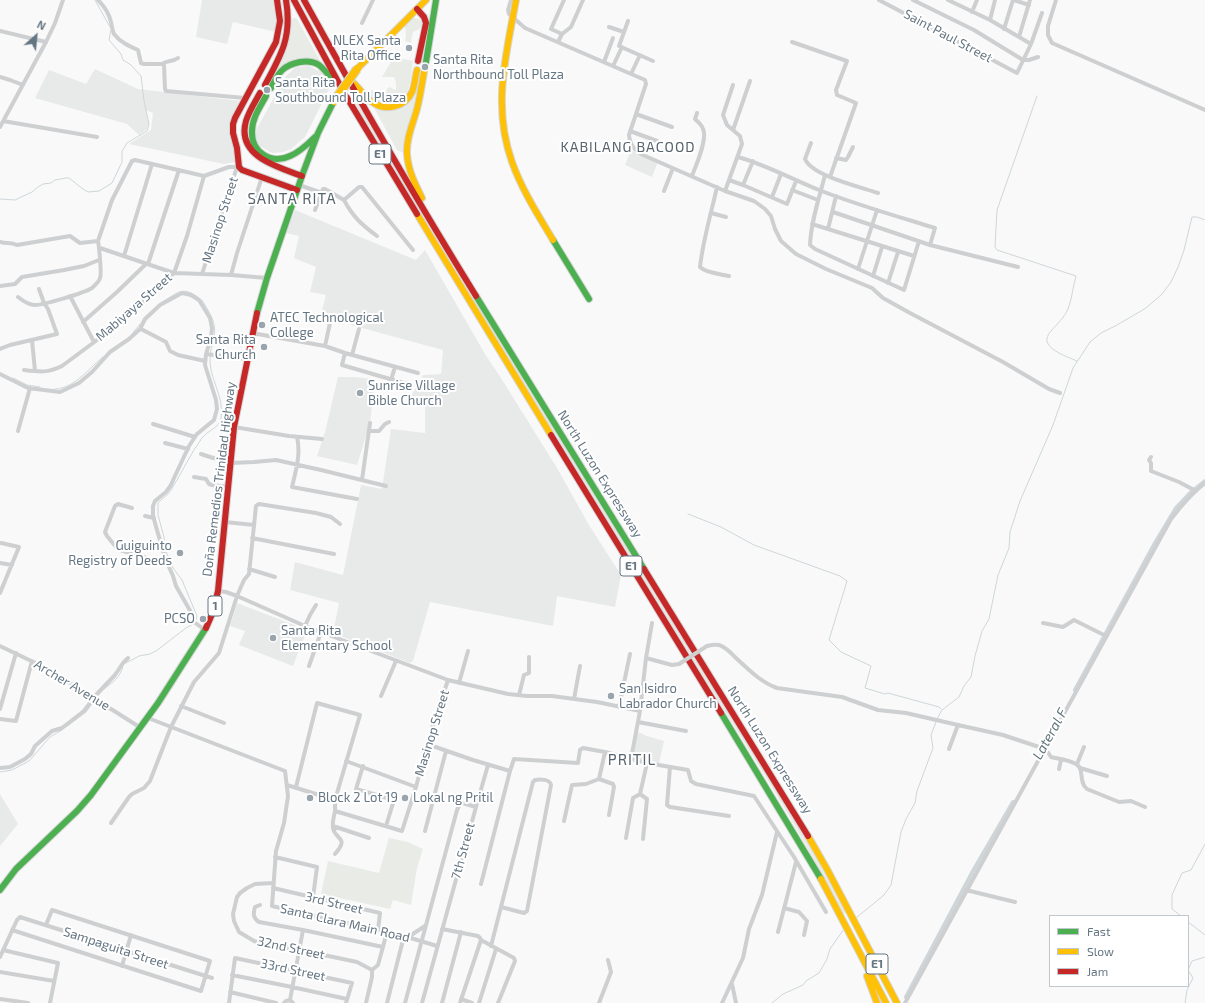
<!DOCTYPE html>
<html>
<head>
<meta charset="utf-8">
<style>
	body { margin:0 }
	#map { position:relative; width:1205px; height:1003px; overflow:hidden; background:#f9f9f9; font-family:"Exo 2",sans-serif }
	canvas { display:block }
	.legend { position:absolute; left:1049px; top:915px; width:140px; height:72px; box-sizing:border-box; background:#fff; border:1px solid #c1c8cd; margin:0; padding:5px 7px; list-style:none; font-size:12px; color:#657683 }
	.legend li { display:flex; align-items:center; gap:8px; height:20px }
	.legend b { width:20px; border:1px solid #c1c8cd }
	.north { position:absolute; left:16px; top:16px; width:40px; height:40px; -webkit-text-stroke:3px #fff; paint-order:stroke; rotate:27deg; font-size:11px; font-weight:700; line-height:16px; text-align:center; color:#657683 }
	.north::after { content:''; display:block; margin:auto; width:14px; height:18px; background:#657683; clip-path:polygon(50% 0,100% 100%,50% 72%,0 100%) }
</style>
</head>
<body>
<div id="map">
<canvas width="1205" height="1003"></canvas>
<ul class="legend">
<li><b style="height:5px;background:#4caf50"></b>Fast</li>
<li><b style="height:5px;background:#ffc107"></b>Slow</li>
<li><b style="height:5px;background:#c62828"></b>Jam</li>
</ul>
<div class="north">N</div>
</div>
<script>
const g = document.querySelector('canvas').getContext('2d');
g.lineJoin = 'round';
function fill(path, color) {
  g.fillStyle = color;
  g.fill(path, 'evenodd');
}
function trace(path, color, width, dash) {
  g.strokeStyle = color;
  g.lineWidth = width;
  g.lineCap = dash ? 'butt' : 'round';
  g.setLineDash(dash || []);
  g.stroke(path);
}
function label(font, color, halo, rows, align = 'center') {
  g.font = font + ' "Exo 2",sans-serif';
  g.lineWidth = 4;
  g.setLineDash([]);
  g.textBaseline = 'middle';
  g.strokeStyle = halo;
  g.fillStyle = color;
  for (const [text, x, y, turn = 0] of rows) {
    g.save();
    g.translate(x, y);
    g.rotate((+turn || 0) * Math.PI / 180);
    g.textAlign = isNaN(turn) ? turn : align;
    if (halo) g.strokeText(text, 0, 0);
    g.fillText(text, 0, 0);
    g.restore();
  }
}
const built = new Path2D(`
	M 202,0 L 274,0 L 278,7 L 276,32 L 233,22 L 227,44 L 196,37 Z
	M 309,66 L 321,72 L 331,85 L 305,137 L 291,149 L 283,152 L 273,153 L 270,152 L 259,145 L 256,139 L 256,130 L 286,76 L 296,67 Z
	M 95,69 L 138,89 L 241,101 L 231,122 L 236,155 L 235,162 L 224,164 L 129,144 L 151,130 L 153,113 L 146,110 L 149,124 L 146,130 L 139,135 L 127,124 L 35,98 L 49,70 L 86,84 Z
	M 631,150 L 658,162 L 652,177 L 625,165 Z
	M 295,210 L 416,260 L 425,250 L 485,354 L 501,378 L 557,468 L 589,525 L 621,575 L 615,607 L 557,596 L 553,626 L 430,602 L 413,661 L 410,663 L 333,633 L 339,603 L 290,590 L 295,562 L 343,575 L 361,485 L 382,489 L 391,429 L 425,433 L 425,405 L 410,398 L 423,375 L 441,374 L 443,350 L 351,325 L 352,322 L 323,316 L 325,311 L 322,310 L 326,295 L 310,292 L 316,267 L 294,258 L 299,236 L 286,233 Z
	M 338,377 L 354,377 L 375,379 L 370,423 L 357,465 L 317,456 L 325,432 Z
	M 237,603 L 307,630 L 293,666 L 239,645 L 245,631 L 230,626 Z
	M 637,732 L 643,734 L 644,735 L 664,741 L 659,763 L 633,757 Z
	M 0,794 L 18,824 L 0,846 Z`);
const green = new Path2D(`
	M 293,18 L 295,18 L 297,19 L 322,64 L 305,59 L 274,75 L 291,21 Z
	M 414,18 C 419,18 421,20 423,24 C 421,29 418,30 413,32 L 411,43 L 405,41 L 406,36 L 405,26 L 410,20 Z
	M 394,57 L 413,61 C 411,73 411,91 402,100 C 400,102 397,102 393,103 C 385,105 377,102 370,97 L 369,93 L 371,90 L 375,91 L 380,97 L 384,97 L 387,89 L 389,87 L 396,90 L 396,82 L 394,77 L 382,77 Z
	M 351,87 L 777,789 L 847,912 L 843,914 C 790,810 725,712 663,613 C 570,461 479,310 387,158 L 348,91 Z
	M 417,90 L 404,153 L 397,150 L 373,106 L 387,109 Z
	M 389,838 L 408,842 L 423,849 L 417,868 L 411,905 L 393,900 L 390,909 L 321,894 L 328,861 L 379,873 Z`);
const stream = new Path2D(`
	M 95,0 L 110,27
	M 1037,96 L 997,210 L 995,247 L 997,250 L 1076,276 C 1073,286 1072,299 1068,309 C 1063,319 1058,323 1051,331 C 1036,347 1066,356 1077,361
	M 0,199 L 15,200 L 32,192 L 38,187 L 43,184 L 51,183 L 55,180 L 66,178 L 69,178 L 83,189 L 88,192 L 99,191 L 112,183 L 122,162 L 122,151 L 127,143 L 147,131 L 149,124 L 144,101 L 141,76 L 131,65 L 123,60 L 121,54 L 109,40 L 111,30
	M 202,300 C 216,323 218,327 210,353
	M 162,302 C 178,293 182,285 199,298
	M 132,334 L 140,324
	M 13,378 L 27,385 L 40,387
	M 55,389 C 75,388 88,369 103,357
	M 688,514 L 721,527 L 754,545 L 840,576 L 847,581 L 829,640 L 841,652 L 871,666 L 865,688 L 885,694 L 888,693 L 939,707 L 941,709
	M 196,620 L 197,616 L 182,580 L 173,568 L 165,549 L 164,537 L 158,515 L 158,503 C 162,498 168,496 171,490 C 182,473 190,454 202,438 C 207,431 220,427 221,419 C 225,396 208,378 210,356
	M 126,663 L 139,656 L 150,654 L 156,651 L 186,628 L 193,624
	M 104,689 C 113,682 120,678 123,666
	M 937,719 L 942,710 L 959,697 L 964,686 L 971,677 L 975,656 L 982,631 L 989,619 L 998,575 L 1009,548 L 1010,532 L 1020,501 L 1053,425 L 1073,368 L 1090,342 L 1101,333 L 1117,325 L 1146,308 L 1162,294 L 1171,282 L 1178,267 L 1184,250 L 1192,217 L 1197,217 L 1205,220
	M 66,727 L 86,712 L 94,701
	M 0,772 L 12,770 L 29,761 L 50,737 L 62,730
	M 1181,916 L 1172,909 L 1172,895 L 1182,873 L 1191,870 L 1205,844
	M 856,918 L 884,895 L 891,885 L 901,832 L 906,819 L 915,803 L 917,791 L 933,748 L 931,735 L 936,722
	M 1188,922 L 1205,935
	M 772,1003 L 783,994 L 803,985 L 806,981 L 819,973 L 827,959 L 830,949 L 844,929
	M 1185,1003 L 1187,990 L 1193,978 L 1188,970 L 1192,961 L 1205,957`);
const canal = new Path2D(`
	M 1075,690 L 1155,543 L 1176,508 L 1190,493 L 1205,481
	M 906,997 L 973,871 L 1013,802`);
const street = new Path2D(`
	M 98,0 C 105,7 109,13 111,22 C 112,26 112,30 114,34 C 120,42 129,46 138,50 L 141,63 L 144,64 L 162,64 L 164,65 L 165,89 L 166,91 L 245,98
	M 511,0 L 508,10 L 509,14 L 525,28 L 645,80 L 646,84 L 629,135 C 630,145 634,150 643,155 L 725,191 L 754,201 L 765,209 L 771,216 L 775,229 L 781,241 L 796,254 L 826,269 L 872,288 L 883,298 L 910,313 L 1003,362 L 1049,389 L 1060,393
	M 879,0 L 1017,73 L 1031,44 L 1042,13
	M 913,0 L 974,30 L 1023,60 L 1029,60 L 1038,57
	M 948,0 L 990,20 L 1031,44
	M 1014,0 L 1029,5
	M 1056,0 L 1048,26 L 1048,35 L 1052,43 L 1205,110
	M 972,12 L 977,0
	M 990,20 L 995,0
	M 628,21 L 619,46 L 653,61
	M 362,23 L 373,0
	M 609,27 L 624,32
	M 1004,29 L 1013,0
	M 0,31 L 46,42
	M 562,34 L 551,29 L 564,0
	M 1019,37 L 1030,0
	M 558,42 L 562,34 L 571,27 L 583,0
	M 792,42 L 847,61 L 836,90 L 837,95 L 856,103 L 830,177
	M 604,62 L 613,38
	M 162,64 C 167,60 173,62 178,58
	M 613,66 L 622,47
	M 631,74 L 640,55
	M 0,77 L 10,80 L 23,85
	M 636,114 L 672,127
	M 3,121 L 97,137
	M 0,127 L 46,42 L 55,23 L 63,0
	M 733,130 L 750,81
	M 630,131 L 657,141
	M 811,143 L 805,159 C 812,176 861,187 878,193
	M 738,157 C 766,165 792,179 819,190 C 857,205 896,216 935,228 L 930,245
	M 836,158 L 846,160 L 848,157 L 853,147
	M 825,175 C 819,199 811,221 810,245 L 815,249 L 904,290 L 919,241
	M 692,176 C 696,165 708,139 703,129 C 702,125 698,122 695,119 L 697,113
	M 729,180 L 743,185 L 787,204 L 796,181
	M 299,185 L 322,193
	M 743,185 L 753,161
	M 717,187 C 711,214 703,240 700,267 C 706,273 720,274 729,276
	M 792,190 L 818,200
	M 664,191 L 673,168
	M 725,191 L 742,144 L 740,136 L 727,125 L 723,115 L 733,85
	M 772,197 L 781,174
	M 344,200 C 353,217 362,225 377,236
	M 315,210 L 323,189 L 325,189 L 344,200 L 359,187 L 362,187 L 413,250
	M 833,212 L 930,245 L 1018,267
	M 711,213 L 726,217
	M 812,224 L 914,256
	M 828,229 L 836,196
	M 0,242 C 6,244 11,242 17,245 L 70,236 L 80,243 L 98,241
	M 100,248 L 174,273 L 231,275 L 267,278
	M 124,256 L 152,164
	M 148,264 L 179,170
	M 858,269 L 877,210
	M 202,274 L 236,170 L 239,167
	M 231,275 L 237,253 L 262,177
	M 873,276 L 882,247
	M 888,283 L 898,252
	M 0,286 L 15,284 L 22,277 L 64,270 L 84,266 L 99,260
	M 70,296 L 94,342
	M 18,297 C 23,301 29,305 35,305 C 44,305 84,293 92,288 C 95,285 99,282 100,278 C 102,274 99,247 98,241 L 112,200 L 132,161 L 135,160 L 204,176 L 229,167 L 239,167
	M 83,322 L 117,292 L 146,264
	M 141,329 L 166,342 L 170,351 L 178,355 L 205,361
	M 252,333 L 325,346 L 345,353 L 418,373
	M 32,340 L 35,371
	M 325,346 L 330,323
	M 0,349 L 10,345 L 57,334 L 48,309 L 44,303 L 39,289
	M 345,353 L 342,365 L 407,384
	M 206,354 L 247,359
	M 352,355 L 359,329
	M 24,370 C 40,372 48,373 62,366 L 120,323 L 174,273 L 187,236 L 204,176
	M 0,374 L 28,388 L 60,392 L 79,383 L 92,372 L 110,352 L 129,339 L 140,329 L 145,319 L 160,305 L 182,293 L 191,295 L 199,300 L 210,318 L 212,328 L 211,338 L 206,354 L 205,365 L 216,400 L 217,409 L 214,420 L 197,434 L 189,446 L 174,478 L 171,485 L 166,492 L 155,501 L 153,506 L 153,516 L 165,558 L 173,576 L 176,586 L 192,614 L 194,622 L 205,630
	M 391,380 L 395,367
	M 153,424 L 195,437
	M 234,427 L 289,436 L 322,439
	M 18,431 L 30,388
	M 369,431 L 379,431 L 385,424 L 389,422
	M 297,437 C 301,454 296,470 292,487 L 357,499
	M 165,443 L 188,449
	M 201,454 L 213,458 L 230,460
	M 1151,457 L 1149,460 L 1151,463 L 1151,471 L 1179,482 L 1196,491
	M 231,463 L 254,462 L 276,460 L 321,470 L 386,486
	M 194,477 L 206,479 L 209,484 L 212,485 L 228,487
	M 362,480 L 370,423
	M 132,508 L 118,504 L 115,506 L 105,532 L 107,536 L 116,547 L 120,550 L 150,559 L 167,562
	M 145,516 L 154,518
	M 225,522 L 254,525
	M 252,538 L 334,554
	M 0,563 L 12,565
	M 249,569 L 275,577
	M 218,591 L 226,592 L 237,596 L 305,626 L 448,680 L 508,694 L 527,696 L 552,696 L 597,702 L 640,711
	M 0,593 L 19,547 L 1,543
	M 1043,623 L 1063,627 L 1074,620 L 1106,636
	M 305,626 L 310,615 L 316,605
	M 0,646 L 48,669 L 141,728
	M 707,646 C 711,645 715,644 719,645 C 726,647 732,654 737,659 C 749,670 762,683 777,688 L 842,697 L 878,710 L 906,713 L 958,725 L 1003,735 L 1045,749 L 1047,751 L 1051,757 C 1059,759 1069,760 1076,764 C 1085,769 1078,782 1087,789 L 1119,802 L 1131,801 L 1145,807
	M 646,658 L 672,665 L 679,664
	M 309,666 L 321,632
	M 459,683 L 468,651
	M 519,695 L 524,675 L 529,673 L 529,657
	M 381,696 L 396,661
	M 574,699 L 580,666
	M 181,706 L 224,723
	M 619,707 L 630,654
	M 0,709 L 16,653
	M 148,718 L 285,771 L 288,796 L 284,823 L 276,851 L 272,906 L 404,936 L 437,946
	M 0,719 L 16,721 L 32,661
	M 638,722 L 686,731
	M 427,744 L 473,760 L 510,771
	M 949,749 L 958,725
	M 631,759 L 640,711 L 646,658 L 652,623
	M 346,761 L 416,787
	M 1077,764 L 1084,747
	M 363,766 L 356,789 L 394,800 L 386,826
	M 670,767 L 667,805 L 670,807 L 729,816
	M 0,768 L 10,767 L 25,759 L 31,754 L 35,746 L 52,731 L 62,728 L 84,711 L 96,695 L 115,675 L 123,663 L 128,658
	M 1080,768 L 1107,776
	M 1059,769 L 1061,760
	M 599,779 L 613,784 L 614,787 L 609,815
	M 287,785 L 335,800
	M 296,787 L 317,703 L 360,715 L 335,800 L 335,811 L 402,831 L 416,787 L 430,734 L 448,680
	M 640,794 L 647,799 L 643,839
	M 476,807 L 488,765
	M 335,811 C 334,816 332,823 333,828 C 335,840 350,837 335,854
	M 564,821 L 572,785 L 586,784 L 599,779 L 605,752
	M 111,823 L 129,797 L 132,794 L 144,788 L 150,781 L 171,727 L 194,682 L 219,653 L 237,596 L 244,580 L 249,574 L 256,506 L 259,504 L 316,513 L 331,517 L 340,524
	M 333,826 L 369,838
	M 425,831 L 446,751
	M 626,838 L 633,798 L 640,794 L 647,763
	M 275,857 L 317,867 L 313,897
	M 273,883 L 255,884 L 247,888 L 240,893 L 237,897 L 233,914 L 234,921 L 239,932 L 254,941 L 263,944 L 300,950 L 357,962 L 372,970
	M 481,884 L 510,771 L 514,759 L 578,763 L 580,750 L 583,748 L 605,752 L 647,763 L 688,770 L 691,781 L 696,784 L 754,796 L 794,857 L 826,912
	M 273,888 L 380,913 L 378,930
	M 966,890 L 1015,902
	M 260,905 L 255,907 C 253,914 253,918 259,922 L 303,930 L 383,947
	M 784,908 L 799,912 L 807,921 L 804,935
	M 442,929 L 478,936 L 480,938 L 481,940 L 514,958 L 515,961 L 498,1003
	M 12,930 L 201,991 L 210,961 L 52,910 L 46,925
	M 778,932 L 796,862
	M 408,937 L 425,926
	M 491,946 L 533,782 L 535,780 C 540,779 550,779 551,785 L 527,911 L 524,913 L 501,907
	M 3,950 L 58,963 L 50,1003
	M 0,957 L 17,920 L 20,917 L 212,978
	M 122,966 L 131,935
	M 0,972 L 54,981
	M 232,975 L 292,987 L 347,999
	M 732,984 L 736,1003
	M 230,992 L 276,1003
	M 0,999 L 28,1003
	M 461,999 L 472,1003
	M 290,1000 L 303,930
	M 229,1003 L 235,958 L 352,983 L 346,1003
	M 284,1003 L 286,1001 L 290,1000 L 293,1003
	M 366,1003 L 372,977 L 372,970 L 378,965 L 387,932
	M 387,1003 L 404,936
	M 405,1003 L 457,810 L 460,804 L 462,803 L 476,807 L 422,1003
	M 442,1003 L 461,932
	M 460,1003 L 481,940
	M 479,1003 L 496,949
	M 599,1003 L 611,972 L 608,960
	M 722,1003 L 743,958 L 749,929 L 762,895 L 777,832
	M 905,1003 L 1171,519 C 1181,506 1192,493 1205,483`);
const fast = new Path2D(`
	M 426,62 L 436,0
	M 271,88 C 278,73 283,65 300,62 C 307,61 313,61 319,65 C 324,69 328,74 332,79
	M 266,96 C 260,107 252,118 252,131 C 251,152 271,165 290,156 C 300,152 308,144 315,137
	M 553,240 L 589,299
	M 476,296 L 644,569
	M 257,313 L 267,278 L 303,173 L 318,133 L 334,101
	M 721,713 L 821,879
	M 0,890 L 16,869 L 77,811 L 91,795 L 158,703 L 206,628`);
const slow = new Path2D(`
	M 516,0 C 506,56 492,106 512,162 C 522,190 538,215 553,240
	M 357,69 L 426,0
	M 352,82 C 360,88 364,97 372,102 C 386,112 405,107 412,92 C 415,85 415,77 417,70
	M 422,198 C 415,184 408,170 407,154 C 406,138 413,124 417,109 C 420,97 422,84 424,72
	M 417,214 L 551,435
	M 808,836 L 828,871 L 897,1003
	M 821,879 L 886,1003
	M 867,976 L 877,1003`);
const jam = new Path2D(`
	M 277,0 L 280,21 L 276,42 L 235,118 L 233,124 L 233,133 L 237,148 L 239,167 L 242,170 L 297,190
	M 294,0 L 343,91 L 417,214
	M 304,0 C 359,100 416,199 476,296
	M 417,9 L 424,17 L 426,23 L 418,61
	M 265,85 C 282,54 292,36 286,0
	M 260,93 C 255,102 249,111 246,121 C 236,156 277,167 302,176
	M 551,435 L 721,713
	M 644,569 L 808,836
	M 206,628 L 213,612 L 218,591 L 234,427 L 257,313`);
const streetBridge = new Path2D(`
	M 679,664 L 707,646`);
const slowBridge = new Path2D(`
	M 334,101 L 357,69`);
const markers = [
	[409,48,4,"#99a4ac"],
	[425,67,4,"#99a4ac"],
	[267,90,4,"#99a4ac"],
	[262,325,4,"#99a4ac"],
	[264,347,4,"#99a4ac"],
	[360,393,4,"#99a4ac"],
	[180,553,4,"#99a4ac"],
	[203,619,4,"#99a4ac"],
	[273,638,4,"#99a4ac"],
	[611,696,4,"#99a4ac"],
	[310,798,4,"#99a4ac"],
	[405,798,4,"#99a4ac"]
];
const shields = [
	[380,154,22],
	[631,566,22],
	[215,606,14],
	[877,964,22]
];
const shieldNames = [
	["E1",380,154],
	["E1",631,566],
	["1",215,606],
	["E1",877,964]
];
const streetNames = [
	["Saint Paul Street",948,36,28],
	["Masinop Street",220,220,-72],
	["Mabiyaya Street",134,307,-41],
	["North Luzon Expressway",600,474,58],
	["Doña Remedios Trinidad Highway",219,479,-83],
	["Archer Avenue",72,685,31],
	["Masinop Street",432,733,-73],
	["North Luzon Expressway",770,750,58],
	["7th Street",463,851,-75],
	["3rd Street",334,903,13],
	["Santa Clara Main Road",345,923,13],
	["Sampaguita Street",116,948,18],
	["32nd Street",291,948,12],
	["33rd Street",293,970,12]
];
const poiNames = [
	["NLEX Santa",401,41,"right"],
	["Rita Office",401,56,"right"],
	["Santa Rita",433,60],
	["Northbound Toll Plaza",433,75],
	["Santa Rita",275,83],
	["Southbound Toll Plaza",275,98],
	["ATEC Technological",270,318],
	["College",270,333],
	["Santa Rita",256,340,"right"],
	["Church",256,355,"right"],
	["Sunrise Village",368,386],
	["Bible Church",368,401],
	["Guiguinto",172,546,"right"],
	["Registry of Deeds",172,561,"right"],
	["PCSO",195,619,"right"],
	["Santa Rita",281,631],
	["Elementary School",281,646],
	["San Isidro",619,689],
	["Labrador Church",619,704],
	["Block 2 Lot 19",318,798],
	["Lokal ng Pritil",413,798]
];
const neighbourhoodNames = [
	["KABILANG BACOOD",628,147]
];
const waterNames = [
	["Lateral F",1050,734,-61]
];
const quarterNames = [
	["SANTA RITA",292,199],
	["PRITIL",632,760]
];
fill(built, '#e8e9e9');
fill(green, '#e8ebe6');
trace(stream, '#ced6d9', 1);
trace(canal, '#ced6d9', 4);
trace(fast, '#d5d6d7', 8);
trace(slow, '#d5d6d7', 8);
trace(jam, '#d5d6d7', 8);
trace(street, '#cecfd0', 4);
trace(fast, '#4caf50', 6);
trace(slow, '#ffc107', 6);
trace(jam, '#c62828', 6);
trace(slowBridge, '#d5d6d6', 10, []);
trace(streetBridge, '#cecfd0', 4);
trace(slowBridge, '#ffc107', 8);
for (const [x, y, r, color] of markers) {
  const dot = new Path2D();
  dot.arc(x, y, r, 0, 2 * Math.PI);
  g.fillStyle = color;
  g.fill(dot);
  trace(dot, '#fff', 1.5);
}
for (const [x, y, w] of shields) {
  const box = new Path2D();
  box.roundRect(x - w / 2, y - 10, w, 20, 3);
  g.fillStyle = '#fff';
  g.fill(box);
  trace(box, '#657683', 1);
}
label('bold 12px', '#657683', null, shieldNames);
label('13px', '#657683', '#fff', streetNames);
label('13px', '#657683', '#fff', poiNames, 'left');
g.letterSpacing = '1px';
label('14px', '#57646e', '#fff', neighbourhoodNames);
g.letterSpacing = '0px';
label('italic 14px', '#60757c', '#fff', waterNames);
g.letterSpacing = '1px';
label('15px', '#57646e', '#fff', quarterNames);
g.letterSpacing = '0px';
</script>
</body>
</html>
